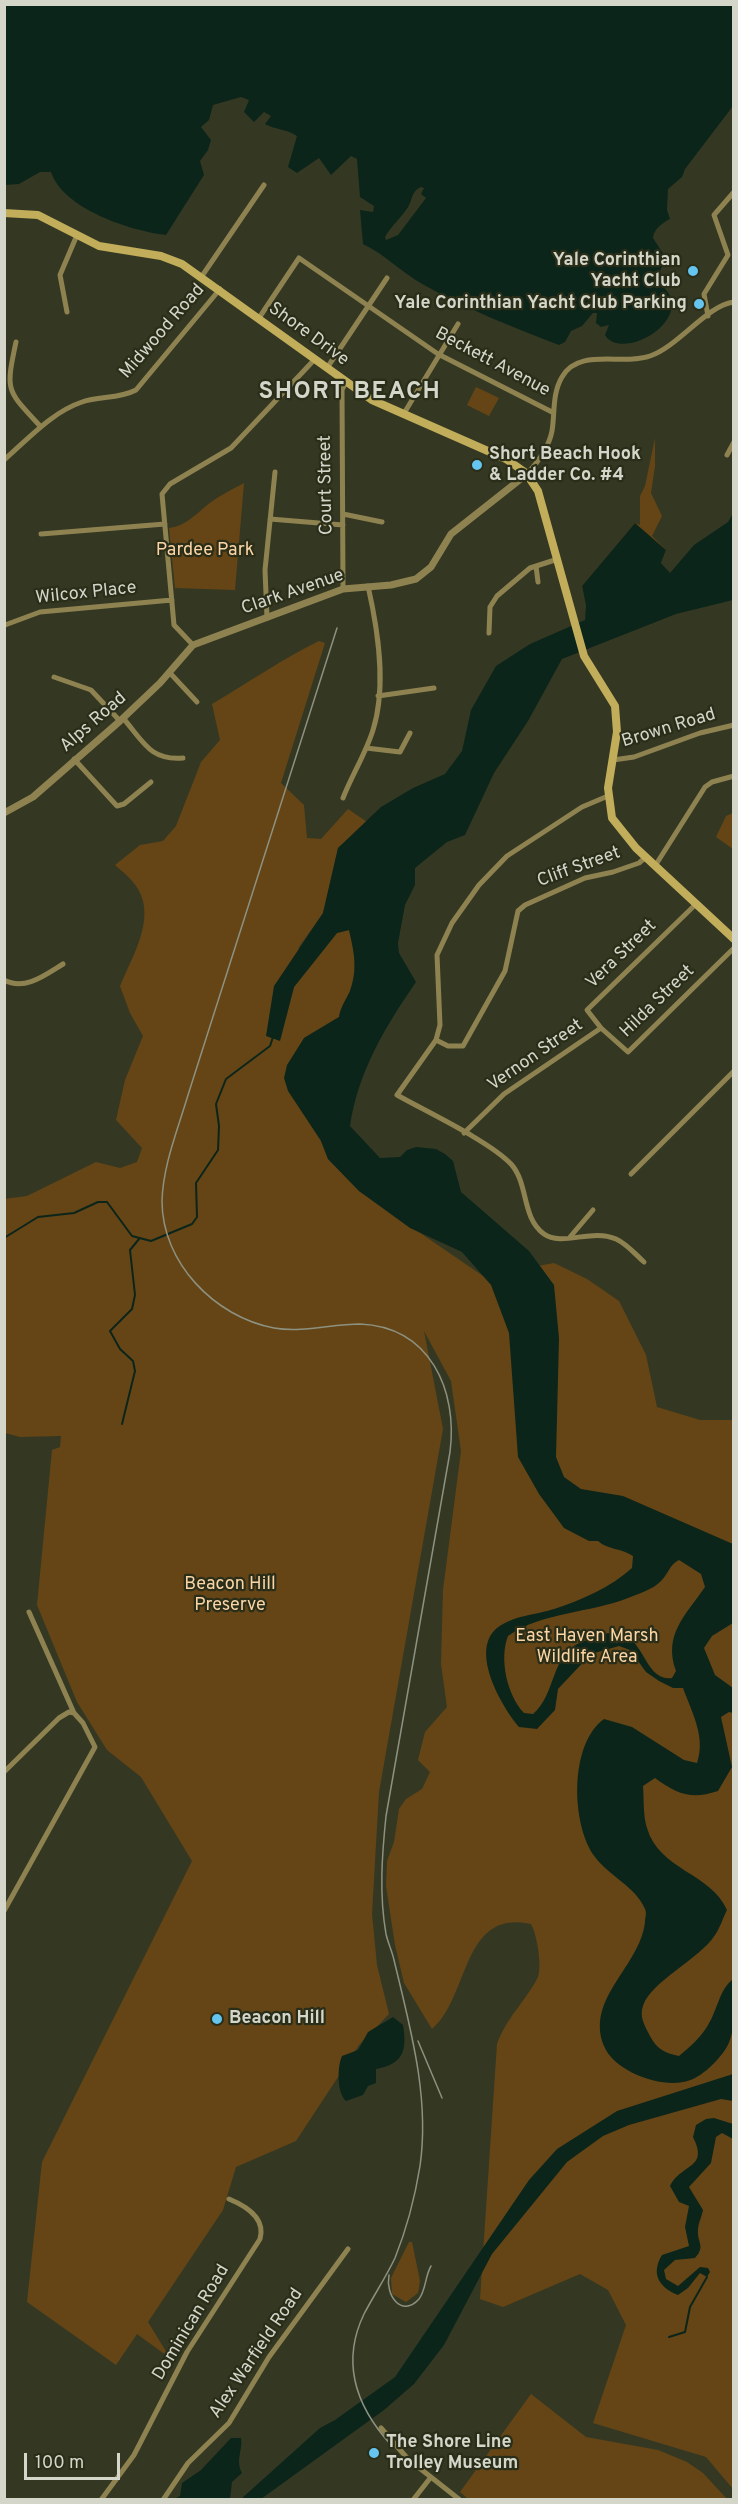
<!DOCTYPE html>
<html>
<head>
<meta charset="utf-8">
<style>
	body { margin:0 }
	#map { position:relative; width:738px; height:2504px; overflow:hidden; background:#343822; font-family:Overpass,sans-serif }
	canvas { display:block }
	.frame { position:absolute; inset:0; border:6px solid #d3d6c9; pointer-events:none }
	.scale { position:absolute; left:24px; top:2453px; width:96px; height:27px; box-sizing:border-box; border:3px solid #d3d6c9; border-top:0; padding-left:8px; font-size:18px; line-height:21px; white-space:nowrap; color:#d3d6c9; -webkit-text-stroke:4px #2a2e19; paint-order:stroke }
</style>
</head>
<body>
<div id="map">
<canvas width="738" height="2504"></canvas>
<div class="frame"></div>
<div class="scale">100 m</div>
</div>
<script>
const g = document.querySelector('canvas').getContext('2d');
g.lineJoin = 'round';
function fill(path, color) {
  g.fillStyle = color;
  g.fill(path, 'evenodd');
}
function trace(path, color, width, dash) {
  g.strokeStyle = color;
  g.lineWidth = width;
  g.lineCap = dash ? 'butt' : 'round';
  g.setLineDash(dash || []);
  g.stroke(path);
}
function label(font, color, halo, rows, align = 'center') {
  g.font = font + ' Overpass,sans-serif';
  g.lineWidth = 4.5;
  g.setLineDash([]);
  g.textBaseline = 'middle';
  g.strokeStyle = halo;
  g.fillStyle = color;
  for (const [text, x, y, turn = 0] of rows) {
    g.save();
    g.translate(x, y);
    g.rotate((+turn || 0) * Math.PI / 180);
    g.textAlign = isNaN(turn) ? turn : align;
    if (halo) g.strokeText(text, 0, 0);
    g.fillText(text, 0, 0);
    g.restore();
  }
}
const green = new Path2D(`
	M 476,387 L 499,398 L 489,416 L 467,405 Z
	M 655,438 L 655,466 L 651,493 L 662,516 L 652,536 L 666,550 L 661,563 L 670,574 L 586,606 L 582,586 L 635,523 L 640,525 L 640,496 L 645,486 Z
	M 244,483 L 235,590 L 175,588 L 169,528 C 185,526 194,516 206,506 C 217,497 231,490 244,483 Z
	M 319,641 L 325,643 L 281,783 L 304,805 L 307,838 L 321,839 L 348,809 L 367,822 L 338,848 L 323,913 L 299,947 L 280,1041 L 294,987 L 337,933 L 349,930 C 355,952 358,969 350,991 C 346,1000 341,1006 339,1017 L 304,1038 L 321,1141 L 328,1159 L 359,1191 L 483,1276 L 554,1263 L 587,1279 L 619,1301 L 646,1355 L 657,1407 L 700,1420 L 733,1420 L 733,2489 L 706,2457 L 593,2423 L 626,2325 L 608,2290 L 580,2274 L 503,2307 L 480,2299 L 497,2044 C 507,2017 524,2003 537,1979 C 543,1970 537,1934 531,1924 C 461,1909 470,1997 432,2029 L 404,1983 L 395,1945 L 386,1886 L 387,1861 L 394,1842 L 399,1809 L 406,1799 L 422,1789 L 430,1772 L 418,1760 L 425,1732 L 447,1707 L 441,1664 L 443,1590 L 461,1451 L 451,1381 L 424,1331 L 443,1429 L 379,1792 L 372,1914 L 377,1965 L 389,2014 L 359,2045 L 296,2141 L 236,2167 L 223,2210 L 148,2322 L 170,2358 L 137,2334 L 116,2365 L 27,2302 L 42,2162 L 192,1861 L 141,1777 L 107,1750 L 77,1702 L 37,1605 L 52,1450 L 60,1447 L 61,1436 L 20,1437 L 5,1433 L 4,1199 L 27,1196 L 96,1162 L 120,1168 L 137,1162 L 142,1148 L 116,1120 L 125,1080 L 143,1036 L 130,1013 L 120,986 C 132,957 156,919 138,889 C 133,880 123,872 115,865 L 140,845 L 163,841 L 176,826 L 201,762 L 220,740 L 212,704 C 248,683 282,659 319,641 Z
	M 733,813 L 733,849 L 716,837 L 726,816 Z
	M 409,2242 L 412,2242 L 420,2281 L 418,2293 L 406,2302 L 392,2294 L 391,2278 Z
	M 531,2394 L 586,2437 L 658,2450 L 687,2462 L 703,2473 L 727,2499 L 468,2499 L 460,2492 Z`);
const water = new Path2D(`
	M 4,5 L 733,5 L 733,106 L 685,169 L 682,177 L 668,189 L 667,210 L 670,219 C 662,223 654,229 653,238 L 666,258 L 660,271 L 652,272 L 655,283 L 661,283 C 664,288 670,294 671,299 C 679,330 619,359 605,335 L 609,325 L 601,327 L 596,323 L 597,313 L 593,313 L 582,326 L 571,331 L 565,342 L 559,345 C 514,328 467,309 424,285 C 402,273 386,255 363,244 L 360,210 L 373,212 L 374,206 L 360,197 L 357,159 L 351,156 L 331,175 L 319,158 L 297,173 L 288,167 L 297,136 C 287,129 276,130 265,124 L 271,116 L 264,112 L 254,122 L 244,112 L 249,100 L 241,97 L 213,105 L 209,120 L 201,127 L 211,140 L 208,150 L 200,161 L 204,175 L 166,235 C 131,231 63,209 51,172 L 40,172 L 19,184 L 5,185 ZM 421,187 L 424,188 L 421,194 L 426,198 L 398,235 L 386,240 L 385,237 C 392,225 400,219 406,210 C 413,202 410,192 421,187 Z
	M 733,513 L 733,600 L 676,614 L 562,659 L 528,721 L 494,773 L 465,835 L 447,842 L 415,868 L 415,885 L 405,905 L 398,943 L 399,953 L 416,982 C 385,1027 358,1072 350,1126 L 380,1158 L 400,1157 L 407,1150 L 416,1147 L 436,1149 L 445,1154 L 453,1161 L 461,1192 L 529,1251 L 554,1285 L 559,1338 L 556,1457 L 564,1477 L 581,1489 L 623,1496 L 733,1544 L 733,1623 L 712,1636 L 704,1648 L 715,1675 L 733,1688 L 733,1713 L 729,1712 L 721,1717 L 732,1767 L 718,1791 C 691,1800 677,1794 655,1778 L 643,1786 C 644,1799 643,1816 647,1828 C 659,1870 711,1873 727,1910 C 723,1918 720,1928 715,1935 C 700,1959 651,1981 643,2006 C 639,2017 645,2026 650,2036 C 657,2049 664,2053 679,2056 C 690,2047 701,2037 708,2025 C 718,2009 719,1990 733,1979 C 733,2000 738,2032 725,2050 C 716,2063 699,2080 683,2082 C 658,2087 614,2071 604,2046 C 585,1998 640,1967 645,1922 C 645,1918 647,1913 645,1909 C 636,1887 609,1876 595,1857 C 571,1825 569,1744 604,1719 L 632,1727 L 684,1760 L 697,1763 C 706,1737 692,1713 683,1688 L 673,1688 L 659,1681 L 646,1672 L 630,1650 L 619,1646 L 591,1654 L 558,1689 L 555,1710 L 537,1729 L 519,1727 C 502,1707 469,1651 497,1628 C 514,1615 536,1615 554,1609 C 582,1600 611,1587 632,1568 L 633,1556 C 621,1548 608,1550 598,1541 L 589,1541 L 564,1528 L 539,1494 L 518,1457 L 509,1333 L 491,1285 L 462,1252 L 410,1228 L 359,1191 L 328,1159 L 321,1141 L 288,1091 L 284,1078 L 287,1065 L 304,1038 L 339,1017 C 341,1006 346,1000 350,991 C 358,969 354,952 349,930 L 337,933 L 294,987 L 280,1041 L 266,1036 L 274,986 L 323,913 L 338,848 L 381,807 L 413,788 L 445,774 L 462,751 L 471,710 L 496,666 L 530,644 L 585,620 L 586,606 L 582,586 L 635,523 L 666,550 L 661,563 L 670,573 L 694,545 L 728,522 ZM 679,1560 L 701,1574 L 705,1587 C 685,1616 663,1635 676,1671 L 672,1678 C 642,1682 645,1628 610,1633 C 601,1634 592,1639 584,1641 C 550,1652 557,1694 533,1714 L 524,1713 C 507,1695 499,1659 508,1636 C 542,1612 590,1613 628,1598 C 638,1594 654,1589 661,1581 C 669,1573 669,1565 679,1560 Z
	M 393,2017 L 403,2025 C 407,2050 404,2064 376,2069 L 376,2083 L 368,2086 L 363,2095 L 346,2101 C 337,2093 337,2067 342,2056 L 358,2050 L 368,2032 Z
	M 733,2074 L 733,2101 L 721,2099 L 629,2125 L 603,2136 L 567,2162 L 492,2254 L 444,2345 L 414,2384 L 384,2410 L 261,2499 L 241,2499 L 320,2428 L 335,2420 L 395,2377 L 529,2180 L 557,2149 L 617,2111 Z
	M 714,2118 L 733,2124 L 733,2139 L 722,2133 L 716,2137 L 711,2163 L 689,2187 L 703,2210 C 702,2216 698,2224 698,2230 C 697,2243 706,2246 695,2258 L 675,2260 L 664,2270 L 666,2279 L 678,2286 L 700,2267 L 708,2268 L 710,2272 L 707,2277 L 700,2273 L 688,2288 L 678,2295 C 658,2287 651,2273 662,2255 L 689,2246 L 685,2227 L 689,2206 L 679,2202 L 670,2186 C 682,2163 709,2169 693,2137 L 696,2125 L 706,2119 Z
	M 231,2438 L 241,2438 C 243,2451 235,2460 242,2473 L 232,2482 L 230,2499 L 174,2499 L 180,2496 L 182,2483 L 201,2470 Z`);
const stream = new Path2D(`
	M 4,1238 L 38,1217 L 74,1213 L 98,1202 L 107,1202 L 132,1236 L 151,1241 L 192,1224 L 197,1217 L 196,1183 L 218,1150 L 219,1126 L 216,1104 L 226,1079 L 270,1046 L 273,1037
	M 122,1424 L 135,1371 L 133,1361 L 120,1349 L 110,1331 L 132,1309 L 135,1295 L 130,1250 L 139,1239
	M 669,2337 L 685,2332 L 690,2307 L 707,2277`);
const minor = new Path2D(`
	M 202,276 L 264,185
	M 67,312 L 60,275 L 77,235
	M 708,316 L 704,294 L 728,255 L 714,215 L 734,192
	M 259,318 L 299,258 L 438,354 L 552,412
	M 16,342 C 5,393 7,390 41,427
	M 327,368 L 387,278
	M 403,415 L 458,324
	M 727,455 L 734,442
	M 4,460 C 28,439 52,412 82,402 C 100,396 119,399 136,390 L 220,289
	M 527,474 C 538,462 549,447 552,431 C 555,413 552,394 562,377 C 579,347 622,366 650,356 C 679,346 707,305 734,302
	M 343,514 L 382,522
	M 270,519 L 343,525
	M 41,534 L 165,524
	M 536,566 L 538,582
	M 343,589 L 342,390 L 346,382
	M 267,618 L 265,570 L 275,472
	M 5,625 L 40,612 L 172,600
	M 489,633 L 490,607 L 497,596 L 530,568 L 558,559
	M 193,645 L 174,625 L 162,494 L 170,484 L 231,448 L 315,359
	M 170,673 L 197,702
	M 54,677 L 91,690 L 120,721
	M 378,696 L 434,688
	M 123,718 C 143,741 150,761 183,758
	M 366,748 L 400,752 L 410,733
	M 74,759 L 117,806 L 124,804 L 151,782
	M 613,760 L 634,757 L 700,733 L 734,725
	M 608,796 L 582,807 L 507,856 L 479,885 L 452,923 L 437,955 L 440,1025 L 436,1040 L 397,1095 C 427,1112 489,1141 511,1164 C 529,1184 521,1217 544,1234 C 562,1247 592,1228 616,1239 C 627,1244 635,1254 644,1262
	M 343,798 C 352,775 366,753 373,730 C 387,686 378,630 368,586
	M 655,866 L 705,787 L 712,782 L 734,776
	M 696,904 L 587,1010 L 601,1028 L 628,1052 L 734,948
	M 4,980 C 25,991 45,975 63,964
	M 436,1040 L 448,1046 L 463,1046 L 505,971 L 518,911 L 525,905 L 585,878 L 613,872 L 639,863 L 646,857
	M 464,1133 L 504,1094 L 601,1028
	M 631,1174 L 734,1071
	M 570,1237 L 593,1210
	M 4,1772 L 59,1718 L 69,1712 L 74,1713
	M 4,1911 L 95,1747 L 83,1723 L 74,1713 L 29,1612
	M 381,2428 L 408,2459 L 460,2500
	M 101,2500 L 134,2455 L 187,2352 L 260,2239 C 266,2218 246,2206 229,2199
	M 163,2500 L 188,2463 L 229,2423 L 269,2357 L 348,2249
	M 413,2500 L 431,2477`);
const tertiary = new Path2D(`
	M 4,813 L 33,797 L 120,721 L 160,683 L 193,645 L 343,589 L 391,585 L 416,579 L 431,567 L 451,534 L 527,474`);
const secondary = new Path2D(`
	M 4,213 L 38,215 L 99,246 L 161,256 L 182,264 L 372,400 L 506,459 L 526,473 L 538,491 L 584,656 L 615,706 L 617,732 L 608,788 L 612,818 L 636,848 L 734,939`);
const tram = new Path2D(`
	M 337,628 L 188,1095 C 178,1129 163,1165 162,1201 C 162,1263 215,1317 274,1328 C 303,1333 331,1324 360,1324 C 430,1327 458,1390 450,1452 L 386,1816 C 382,1855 379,1894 386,1934 C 388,1943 392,1951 394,1960 C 410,2027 430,2097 420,2166 C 415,2197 407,2228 395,2258 C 386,2277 374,2295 364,2314 C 340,2364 357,2408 392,2446
	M 418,2041 L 442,2098
	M 389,2275 C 385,2296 402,2318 419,2299 C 426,2290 425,2276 431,2266`);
const markers = [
	[693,271,6,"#65c5ee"],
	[699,304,6,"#65c5ee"],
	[477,465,6,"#65c5ee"],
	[217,2019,6,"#65c5ee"],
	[374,2453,6,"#65c5ee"]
];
const poiNames = [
	["Yale Corinthian",681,261,"right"],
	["Yacht Club",681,282,"right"],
	["Yale Corinthian Yacht Club Parking",687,304,"right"],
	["Short Beach Hook",489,455],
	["& Ladder Co. #4",489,476],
	["Beacon Hill",229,2019],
	["The Shore Line",386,2443],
	["Trolley Museum",386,2464]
];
const streetNames = [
	["Midwood Road",163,332,-49],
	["Shore Drive",308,335,36],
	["Beckett Avenue",492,363,28],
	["Court Street",327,485,-91],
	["Clark Avenue",293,593,-19],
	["Wilcox Place",86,594,-6],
	["Alps Road",94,723,-41],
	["Brown Road",669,729,-17],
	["Cliff Street",579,868,-20],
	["Vera Street",622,955,-44],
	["Hilda Street",658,1002,-44],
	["Vernon Street",536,1056,-35],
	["Dominican Road",192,2323,-59],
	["Alex Warfield Road",257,2354,-56]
];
const parkNames = [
	["Pardee Park",205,551],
	["Beacon Hill",230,1585],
	["Preserve",230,1606],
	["East Haven Marsh",587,1637],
	["Wildlife Area",587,1658]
];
const districtNames = [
	["SHORT BEACH",350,393]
];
fill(green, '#654516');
fill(water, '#0c251a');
trace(stream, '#0c251a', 2);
trace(minor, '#8f8251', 5);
trace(tertiary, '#8f8251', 7);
trace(secondary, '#c2ad5b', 8);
trace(tram, '#8d9180', 1.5);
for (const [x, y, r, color] of markers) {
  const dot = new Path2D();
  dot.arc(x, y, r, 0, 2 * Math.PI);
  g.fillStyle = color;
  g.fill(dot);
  trace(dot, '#2a2e19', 2);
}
label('bold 18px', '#d3d6c9', '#2a2e19', poiNames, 'left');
label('18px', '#d3d6c9', '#2a2e19', streetNames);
label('18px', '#fbd5a5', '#2a2e19', parkNames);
g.letterSpacing = '1.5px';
label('bold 24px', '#d3d6c9', '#2a2e19', districtNames);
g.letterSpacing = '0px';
</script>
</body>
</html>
